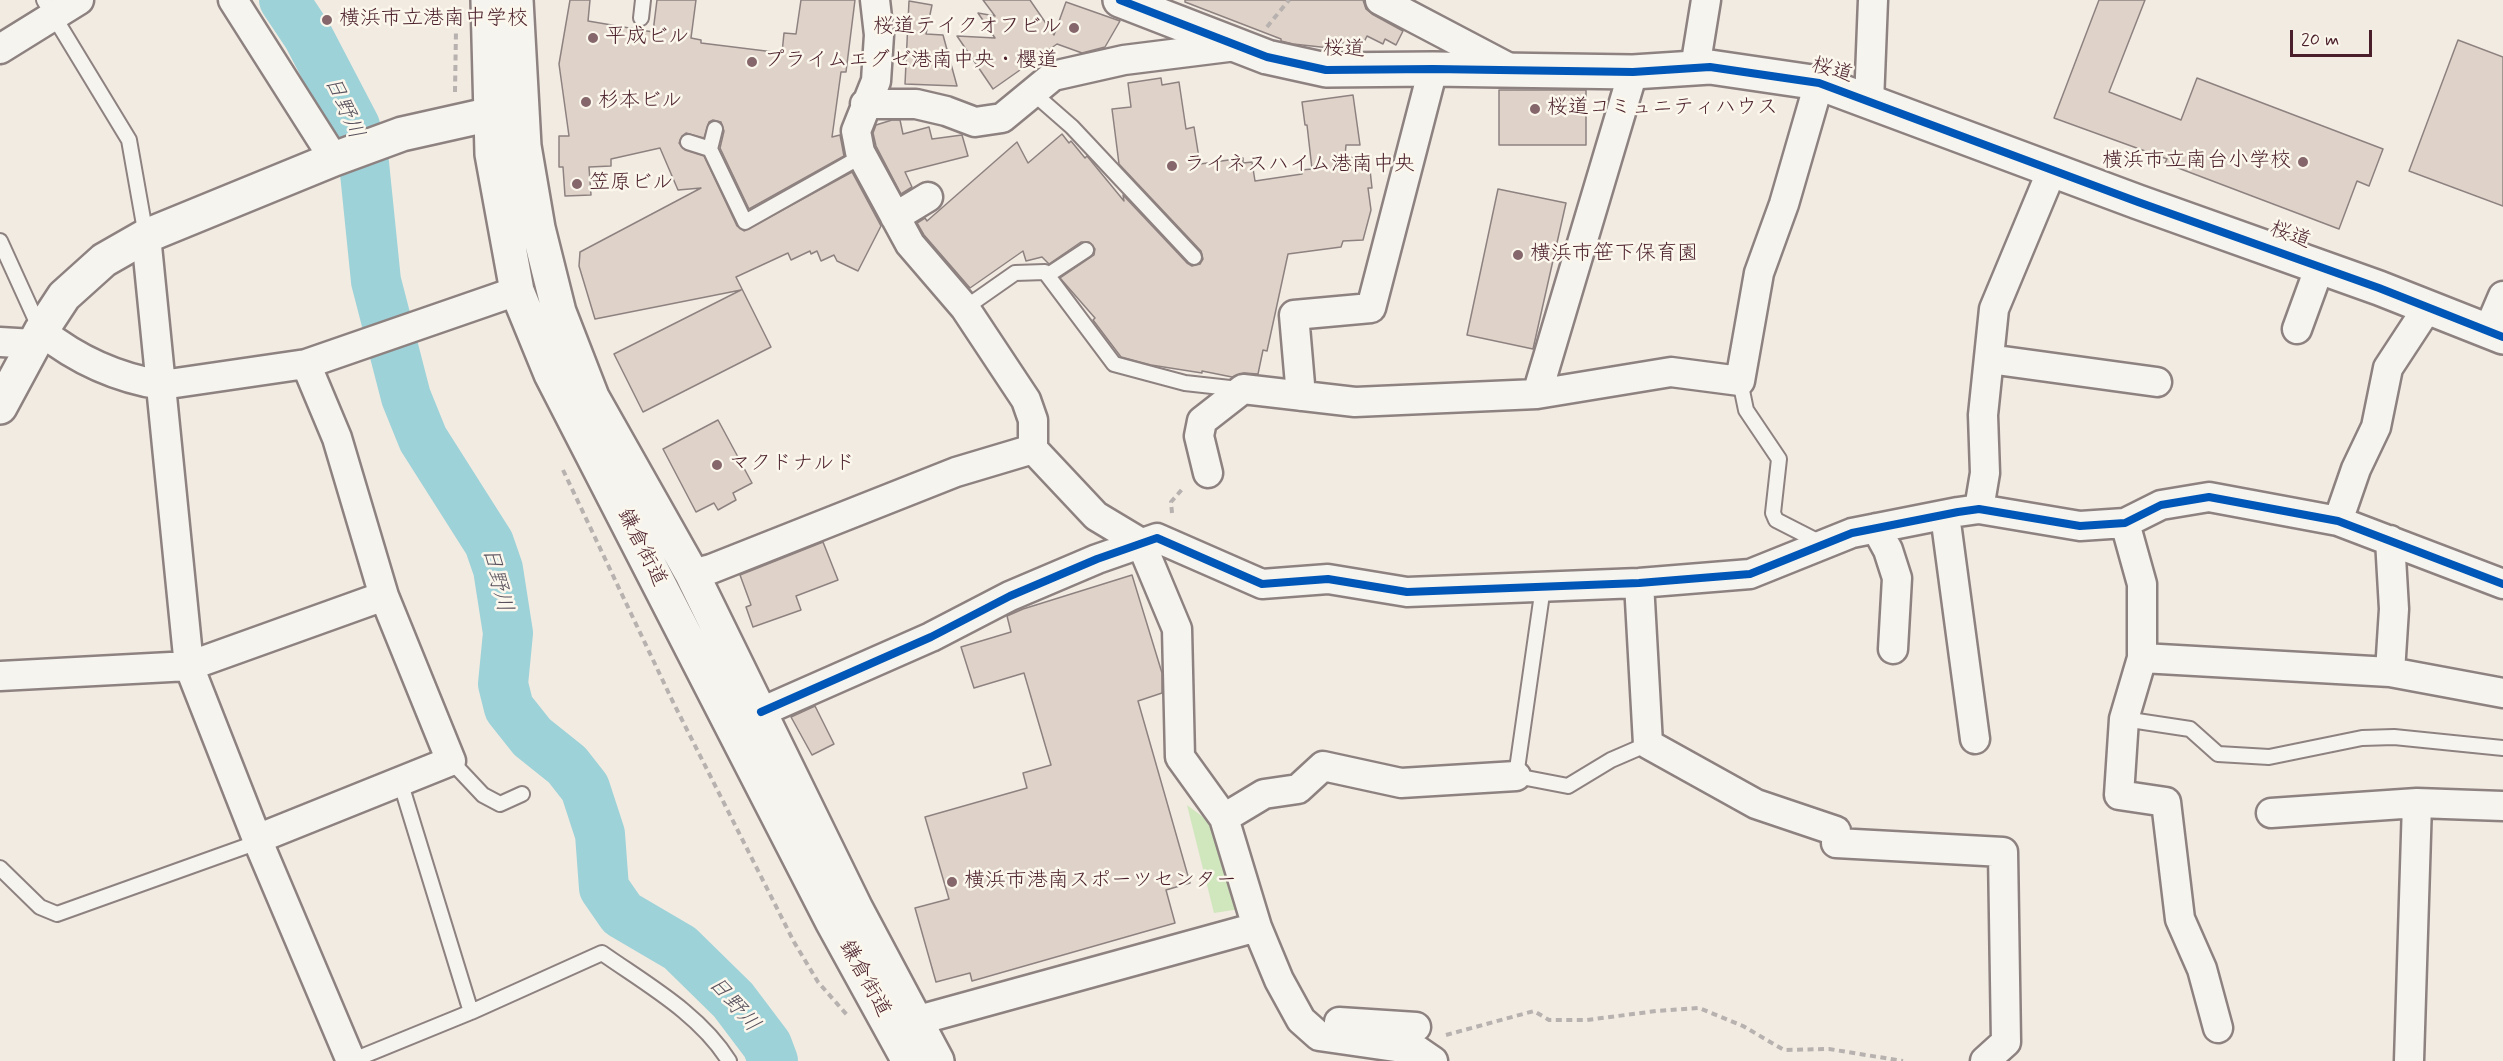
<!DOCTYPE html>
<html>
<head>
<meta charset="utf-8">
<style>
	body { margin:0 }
	#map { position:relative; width:2503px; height:1061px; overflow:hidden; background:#f2ebe2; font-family:Mynerve,sans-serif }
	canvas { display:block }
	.scale { position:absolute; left:2290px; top:30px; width:82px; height:27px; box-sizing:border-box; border:3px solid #4a1f2b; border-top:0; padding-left:8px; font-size:18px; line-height:21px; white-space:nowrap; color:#4a1f2b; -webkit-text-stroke:4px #fbf7ec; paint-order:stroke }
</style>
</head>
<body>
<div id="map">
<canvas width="2503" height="1061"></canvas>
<div class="scale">20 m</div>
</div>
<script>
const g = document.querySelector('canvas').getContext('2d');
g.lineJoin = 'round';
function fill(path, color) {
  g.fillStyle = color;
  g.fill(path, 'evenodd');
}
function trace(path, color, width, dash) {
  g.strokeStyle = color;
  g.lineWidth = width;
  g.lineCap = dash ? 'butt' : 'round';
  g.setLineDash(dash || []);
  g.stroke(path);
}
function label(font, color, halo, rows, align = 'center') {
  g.font = font + ' Mynerve,"Klee One",sans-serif';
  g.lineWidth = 5;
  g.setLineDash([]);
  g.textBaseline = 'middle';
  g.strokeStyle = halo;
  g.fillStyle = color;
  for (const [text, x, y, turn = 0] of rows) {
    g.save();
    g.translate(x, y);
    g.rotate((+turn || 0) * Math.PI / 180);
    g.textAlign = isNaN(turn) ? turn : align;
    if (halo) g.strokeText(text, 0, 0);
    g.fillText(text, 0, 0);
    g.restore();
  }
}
const green = new Path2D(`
	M 1187,805 L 1215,826 L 1246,908 L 1214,913 Z`);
const river = new Path2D(`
	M 284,0 L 308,36 L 355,126 L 364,163 L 376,281 L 406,397 L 423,439 L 489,543 L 498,569 L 508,633 L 503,684 L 509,708 L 532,737 L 567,765 L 585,788 L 600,834 L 604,888 L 622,914 L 680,948 L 733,1000 L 767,1045 L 773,1061`);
const building = new Path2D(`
	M 570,0 L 590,0 L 588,21 L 653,32 L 657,0 L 696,0 L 691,38 L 701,40 L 701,43 L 782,53 L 784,33 L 796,34 L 801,0 L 855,0 L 846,72 L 841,72 L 832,137 L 840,135 L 844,156 L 749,209 L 720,148 L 724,131 L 721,122 L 713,120 L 709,122 L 704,138 L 686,133 L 682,136 L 679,143 L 685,150 L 704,156 L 737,226 L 744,231 L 852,172 L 881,226 L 858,271 L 837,261 L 834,255 L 821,261 L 817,251 L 811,254 L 810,251 L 791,260 L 788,253 L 736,277 L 771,347 L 643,412 L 614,354 L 741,290 L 595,319 L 579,266 L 580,252 L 701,188 L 678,190 L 660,148 L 611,159 L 611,166 L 589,167 L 591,195 L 565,196 L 563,167 L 559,167 L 559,136 L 569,136 L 559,64 Z
	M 983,0 L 1030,0 L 1054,35 L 1066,2 L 1120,21 L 1105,47 L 1082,53 L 1057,44 L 993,89 L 957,36 L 995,38 L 978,13 L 995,16 Z
	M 1185,0 L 1363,0 L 1366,9 L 1372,14 L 1403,31 L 1396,45 L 1385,39 L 1383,44 L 1367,36 L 1362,46 L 1346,39 L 1347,45 L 1332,38 L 1330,48 L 1293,44 L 1281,41 L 1281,39 L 1185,2 Z
	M 2099,0 L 2145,0 L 2109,92 L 2181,120 L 2197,78 L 2383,149 L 2369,186 L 2357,181 L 2339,229 L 2165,163 L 2167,159 L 2054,118 Z
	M 909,1 L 932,5 L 926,34 L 943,35 L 957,86 L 905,84 Z
	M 2458,40 L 2503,57 L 2503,206 L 2409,171 Z
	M 1161,78 L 1162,85 L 1179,82 L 1186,129 L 1194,127 L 1200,164 L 1243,158 L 1243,163 L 1252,162 L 1255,181 L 1302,174 L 1301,170 L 1312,169 L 1307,125 L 1305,125 L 1302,102 L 1353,95 L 1360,145 L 1346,145 L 1345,156 L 1369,161 L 1372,188 L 1368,188 L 1371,210 L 1363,240 L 1343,241 L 1341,247 L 1288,254 L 1267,351 L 1263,350 L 1258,374 L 1244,373 L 1232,377 L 1202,371 L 1202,373 L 1151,365 L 1121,357 L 1093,320 L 1095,318 L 1060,278 L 1094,255 L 1095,249 L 1089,242 L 1081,242 L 1049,264 L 1042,257 L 1026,261 L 1023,251 L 970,288 L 924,235 L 917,223 L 925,218 L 927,221 L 1017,142 L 1028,163 L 1062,134 L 1069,143 L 1071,141 L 1085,158 L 1087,156 L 1124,201 L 1123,195 L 1187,263 L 1192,266 L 1200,264 L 1203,259 L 1201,251 L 1119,164 L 1112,109 L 1131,107 L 1128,83 Z
	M 1499,90 L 1586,90 L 1586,145 L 1499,145 Z
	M 892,120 L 900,120 L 903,134 L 929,127 L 932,139 L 962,135 L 968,156 L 905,172 L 912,187 L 901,194 L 876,146 L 873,133 L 876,125 Z
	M 1498,189 L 1566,203 L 1533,349 L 1467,335 Z
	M 718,420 L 752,483 L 733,493 L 736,500 L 718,510 L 714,503 L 696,512 L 663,449 Z
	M 823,542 L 838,580 L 796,596 L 801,610 L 753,627 L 746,607 L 751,605 L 740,575 Z
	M 1132,575 L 1162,673 L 1162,693 L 1138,701 L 1190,883 L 1166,890 L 1175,923 L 972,981 L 970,973 L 936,982 L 915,908 L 949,899 L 925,817 L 1027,788 L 1023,773 L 1051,765 L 1024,673 L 974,688 L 961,647 L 1011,632 L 1007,616 L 1023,609 Z
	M 815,706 L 834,744 L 812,755 L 791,717 Z`);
const path = new Path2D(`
	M 1267,27 L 1289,0
	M 455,92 L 456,30
	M 563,470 L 672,700 L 794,942 L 818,982 L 847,1015
	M 1172,513 L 1171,502 L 1184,487
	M 1446,1035 L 1534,1011 L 1549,1020 L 1587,1020 L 1656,1011 L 1699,1008 L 1743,1026 L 1784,1050 L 1829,1049 L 1903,1061`);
const service = new Path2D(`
	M 44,0 L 129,140 L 146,236
	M 641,18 L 643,0
	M 1032,92 L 1072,127 L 1194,257
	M 715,129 L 710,149 L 745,222 L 862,156
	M 688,142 L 710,149
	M 0,241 L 40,329
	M 1048,275 L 1086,250
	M 965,308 L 1015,273 L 1045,272 L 1114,364 L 1185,383 L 1239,389
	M 1740,381 L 1746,410 L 1779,459 L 1773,513 L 1776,520 L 1821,543
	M 1543,587 L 1516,776 L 1568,786 L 1611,760 L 1648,744
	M 2124,719 L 2190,729 L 2218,754 L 2269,757 L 2362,738 L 2394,737 L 2503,748
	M 451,761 L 483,795 L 500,804 L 522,794
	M 400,781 L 471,1012
	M 0,868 L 40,907 L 57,914 L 258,842
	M 351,1061 L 471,1012 L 602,953 C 646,984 700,1014 729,1061`);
const minor = new Path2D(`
	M 233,0 L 334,159
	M 875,0 L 879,35 L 876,81 L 856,131 L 860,152 L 910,244 L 965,308 L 1026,400 L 1033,420 L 1033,449 L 1096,516 L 1141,543 L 1177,629 L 1180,757 L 1224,818 L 1257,927 L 1279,980 L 1301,1020 L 1319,1036 L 1417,1050 L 1433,1061
	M 1380,0 L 1513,70
	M 0,49 L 79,0
	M 1695,68 L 1706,0
	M 1869,102 L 1873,0
	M 865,104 L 916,104 L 946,111 L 975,122 L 1002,118 L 1053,76 L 1124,60 L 1236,46
	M 895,217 L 928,197
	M 146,236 L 189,666 L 257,839 L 351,1061
	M 2297,329 L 2320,266
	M 41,331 C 76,359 117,378 162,385 L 306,364 L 517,291
	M 2488,331 L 2503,296
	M 0,342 L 34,344
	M 1989,359 L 2157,382
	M 1537,394 L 1633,72
	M 1301,396 L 1294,315 L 1371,308 L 1433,69
	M 1208,473 L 1199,436 L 1202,421 L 1243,389 L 1355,402 L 1537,394 L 1671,372 L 1740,381 L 1759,273 L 1784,204 L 1819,83
	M 1979,509 L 1985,473 L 1983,415 L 1994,309 L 2052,170
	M 1945,515 L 1975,739
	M 2338,521 L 2356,469 L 2376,427 L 2388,368 L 2428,307
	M 2125,523 L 2142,584 L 2142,658 L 2124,719 L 2119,795 L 2166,802 L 2180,919 L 2202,969 L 2218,1028
	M 1876,528 L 1888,550 L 1897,578 L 1893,649
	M 2390,540 L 2394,609 L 2390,672
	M 692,574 L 711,569 L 956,472 L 1033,449
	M 1639,583 L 1648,744 L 1756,804 L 1836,831 L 1836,843 L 2003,852 L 2006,1042 L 1985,1061
	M 2142,658 L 2390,672 L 2503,693
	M 0,676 L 189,666 L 384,596
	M 761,712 L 931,637 L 1010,596 L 1097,559 L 1157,538 L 1262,584 L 1328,579 L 1407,592 L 1639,583 L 1750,574 L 1852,533 L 1958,512 L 1979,509 L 2080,526 L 2125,523 L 2161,505 L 2209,497 L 2338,521 L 2503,584
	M 2271,813 L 2417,803 L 2503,806
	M 1224,818 L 1264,794 L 1298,789 L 1323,766 L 1401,783 L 1516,776
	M 257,839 L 451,761 L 384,596 L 337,438 L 306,364
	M 915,1021 L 1257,927
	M 1339,1022 L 1416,1027
	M 2409,1061 L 2417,803`);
const tertiary = new Path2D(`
	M 1120,0 L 1267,57 L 1326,70 L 1433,69 L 1633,72 L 1710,67 L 1819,83 L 2138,202 L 2379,288 L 2503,337
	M 0,407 L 41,331 L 64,296 L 104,260 L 146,236 L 334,159 L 402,134 L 518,108`);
const primary = new Path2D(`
	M 488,0 L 492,154 L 517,291 L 551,374 L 832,921 L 909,1061
	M 516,0 L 524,146 L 538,228 L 559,312 L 592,397 L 692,574 L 856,909 L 937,1061`);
const cycleway = new Path2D(`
	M 1120,0 L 1267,57 L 1326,70 L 1433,69 L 1633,72 L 1710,67 L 1819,83 L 2138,202 L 2379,288 L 2503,337
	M 761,712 L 931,637 L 1010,596 L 1097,559 L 1157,538 L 1262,584 L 1328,579 L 1407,592 L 1639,583 L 1750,574 L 1852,533 L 1958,512 L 1979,509 L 2080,526 L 2125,523 L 2161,505 L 2209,497 L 2338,521 L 2503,584`);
const markers = [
	[327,20,6,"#85666b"],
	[1074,28,6,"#85666b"],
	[593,38,6,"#85666b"],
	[752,62,6,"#85666b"],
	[586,102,6,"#85666b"],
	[1535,109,6,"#85666b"],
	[2303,162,6,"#85666b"],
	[1172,166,6,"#85666b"],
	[577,184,6,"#85666b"],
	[1518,255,6,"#85666b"],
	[717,465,6,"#85666b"],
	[952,882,6,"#85666b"]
];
const poiNames = [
	["横浜市立港南中学校",339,20],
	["桜道テイクオフビル",1062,28,"right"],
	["平成ビル",605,38],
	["プライムエグゼ港南中央・櫻道",764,62],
	["杉本ビル",598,102],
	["桜道コミュニティハウス",1547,109],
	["横浜市立南台小学校",2291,162,"right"],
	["ライネスハイム港南中央",1184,166],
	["笠原ビル",589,184],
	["横浜市笹下保育園",1530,255],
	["マクドナルド",729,465],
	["横浜市港南スポーツセンター",964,882]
];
const streetNames = [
	["桜道",1344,50,2],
	["桜道",1832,71,16],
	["桜道",2290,236,20],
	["鎌倉街道",641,548,63],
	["鎌倉街道",864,979,61]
];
const waterNames = [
	["日野川",343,108,66],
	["日野川",496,580,76],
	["日野川",733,1005,49]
];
fill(green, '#d0e6bd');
trace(river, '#9dd2d8', 50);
fill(building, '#dfd2c8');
trace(building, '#8e8281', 1.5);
trace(service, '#8e8281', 18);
trace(minor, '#8e8281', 33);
trace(tertiary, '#8e8281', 38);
trace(primary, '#8e8281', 38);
trace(path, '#b7b1af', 4, [6, 4.5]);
trace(service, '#f5f4ef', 14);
trace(minor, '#f5f4ef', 28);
trace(tertiary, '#f5f4ef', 33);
trace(primary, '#f5f4ef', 33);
trace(cycleway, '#0057b8', 8);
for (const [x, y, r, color] of markers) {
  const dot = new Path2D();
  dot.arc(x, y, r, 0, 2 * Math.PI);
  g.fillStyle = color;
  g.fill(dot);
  trace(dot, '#fbf7ec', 2);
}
label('21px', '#4a1f2b', '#fbf7ec', poiNames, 'left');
label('21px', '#4a1f2b', '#fbf7ec', streetNames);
label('italic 22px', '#58515d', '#fbf7ec', waterNames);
</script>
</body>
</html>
